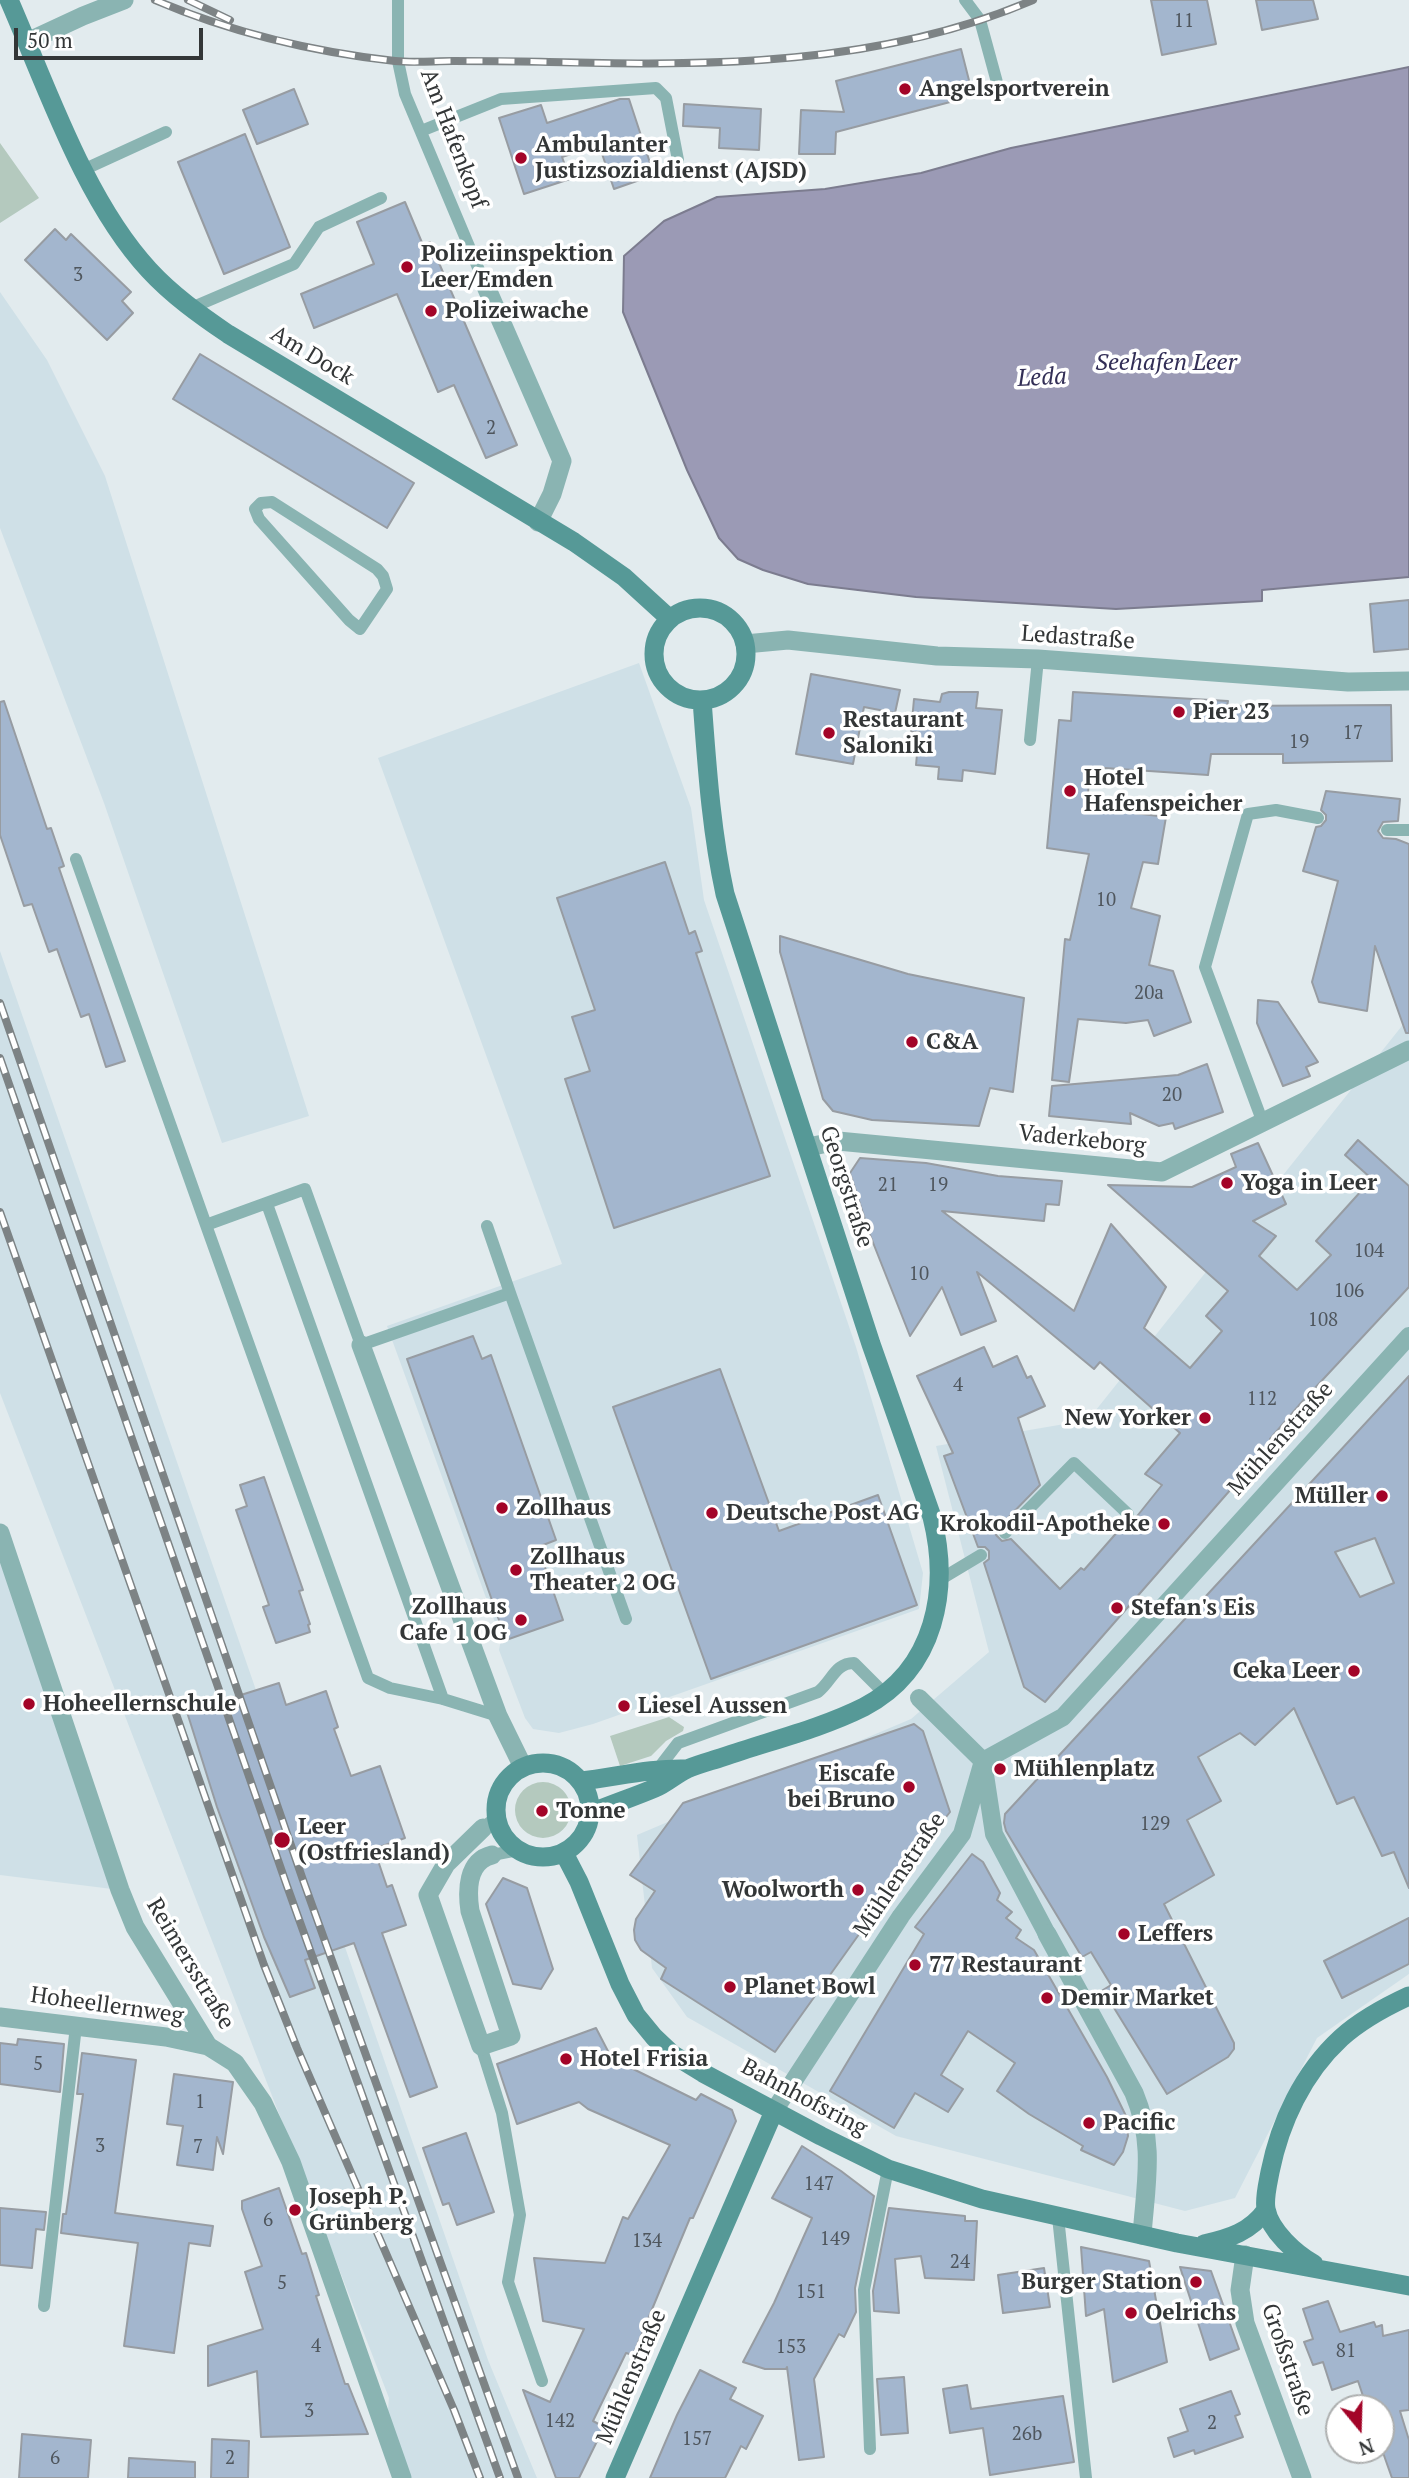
<!DOCTYPE html>
<html>
<head>
<meta charset="utf-8">
<style>
	body { margin:0 }
	#map { position:relative; width:1409px; height:2478px; overflow:hidden; background:#e2ebee; font-family:"PT Serif",serif }
	canvas { display:block }
	.north { position:absolute; left:1325px; top:2394px; width:70px; height:70px; box-sizing:border-box; background:#fff; border:2px solid #adafaf; border-radius:50%; rotate:161deg; font-size:19px; font-weight:700; line-height:28px; text-align:center; color:#333637 }
	.north::after { content:''; display:block; margin:auto; width:24px; height:32px; background:#a30428; clip-path:polygon(50% 0,100% 100%,50% 72%,0 100%) }
	.scale { position:absolute; left:14px; top:28px; width:189px; height:32px; box-sizing:border-box; border:4px solid #333637; border-top:0; padding-left:9px; font-size:21px; line-height:24px; white-space:nowrap; color:#333637; -webkit-text-stroke:5px #fff; paint-order:stroke }
</style>
</head>
<body>
<div id="map">
<canvas width="1409" height="2478"></canvas>
<div class="north">N</div>
<div class="scale">50 m</div>
</div>
<script>
const g = document.querySelector('canvas').getContext('2d');
g.lineJoin = 'round';
function fill(path, color) {
  g.fillStyle = color;
  g.fill(path, 'evenodd');
}
function trace(path, color, width, dash) {
  g.strokeStyle = color;
  g.lineWidth = width;
  g.lineCap = dash ? 'butt' : 'round';
  g.setLineDash(dash || []);
  g.stroke(path);
}
function label(font, color, halo, rows, align = 'center') {
  g.font = font + ' "PT Serif",serif';
  g.lineWidth = 7;
  g.setLineDash([]);
  g.textBaseline = 'middle';
  g.strokeStyle = halo;
  g.fillStyle = color;
  for (const [text, x, y, turn = 0] of rows) {
    g.save();
    g.translate(x, y);
    g.rotate((+turn || 0) * Math.PI / 180);
    g.textAlign = isNaN(turn) ? turn : align;
    if (halo) g.strokeText(text, 0, 0);
    g.fillText(text, 0, 0);
    g.restore();
  }
}
const built = new Path2D(`
	M 0,292 L 47,360 L 105,476 L 309,1116 L 222,1143 L 104,803 L 0,528 Z
	M 639,663 L 691,808 L 704,900 L 856,1347 L 923,1573 L 919,1609 L 593,1724 L 559,1733 L 533,1729 L 525,1718 L 499,1650 L 501,1639 L 387,1326 L 562,1264 L 378,758 Z
	M 0,951 L 488,2360 L 537,2478 L 411,2478 L 387,2420 L 389,2398 L 0,1393 Z
	M 1409,1017 L 1409,1974 L 1317,2038 L 1235,2198 L 1185,2211 L 896,2136 L 687,2017 L 652,1968 L 637,1835 L 911,1719 L 989,1652 L 936,1446 L 1088,1420 Z
	M 0,1533 L 120,1890 L 0,1875 Z`);
const green = new Path2D(`
	M 0,143 L 39,198 L 0,223 Z
	M 669,1717 L 684,1727 L 683,1731 L 666,1741 L 651,1756 L 620,1766 L 610,1736 Z
	M515 1810a28 28 0 1 1 56 0a28 28 0 1 1-56 0Z`);
const water = new Path2D(`
	M 1409,67 L 1409,577 L 1262,590 L 1262,601 L 1116,609 L 916,597 L 808,584 L 763,570 L 738,559 L 719,538 L 687,470 L 623,312 L 624,256 L 664,221 L 717,197 L 825,189 L 921,173 L 1011,148 Z`);
const building = new Path2D(`
	M 1151,0 L 1207,0 L 1216,44 L 1162,55 Z
	M 1256,0 L 1313,0 L 1318,19 L 1262,30 Z
	M 961,49 L 973,96 L 836,132 L 835,154 L 799,154 L 801,110 L 844,112 L 836,81 Z
	M 294,89 L 308,124 L 257,144 L 243,110 Z
	M 620,99 L 629,99 L 654,175 L 614,189 L 599,145 L 562,157 L 570,179 L 524,194 L 499,118 L 541,105 L 547,123 Z
	M 684,104 L 761,109 L 759,150 L 719,148 L 720,128 L 683,126 Z
	M 245,134 L 290,247 L 224,274 L 178,162 Z
	M 405,202 L 423,245 L 430,242 L 517,445 L 486,458 L 454,385 L 438,392 L 397,294 L 314,328 L 301,294 L 374,264 L 357,222 Z
	M 55,229 L 66,240 L 71,234 L 131,292 L 122,301 L 133,313 L 107,340 L 25,260 Z
	M 200,354 L 414,483 L 387,528 L 173,399 Z
	M 1409,600 L 1409,649 L 1374,652 L 1370,604 Z
	M 811,674 L 900,690 L 895,713 L 864,707 L 853,764 L 796,754 Z
	M 949,692 L 978,692 L 976,708 L 1002,710 L 995,774 L 963,770 L 962,781 L 938,779 L 939,767 L 916,765 L 919,732 L 911,732 L 914,699 L 940,702 L 942,694 Z
	M 1073,692 L 1228,701 L 1227,706 L 1391,705 L 1392,761 L 1283,763 L 1283,754 L 1211,754 L 1208,775 L 1090,767 L 1087,807 L 1166,817 L 1158,864 L 1143,862 L 1131,908 L 1160,916 L 1149,965 L 1173,971 L 1191,1022 L 1154,1036 L 1148,1020 L 1126,1023 L 1078,1019 L 1069,1082 L 1052,1080 L 1065,939 L 1070,940 L 1089,854 L 1047,848 L 1059,720 L 1071,721 Z
	M 4,701 L 47,829 L 51,828 L 64,866 L 59,868 L 125,1061 L 106,1067 L 89,1014 L 81,1017 L 57,949 L 49,952 L 32,904 L 24,906 L 0,835 L 0,702 Z
	M 1326,791 L 1400,799 L 1398,821 L 1383,822 L 1378,831 L 1383,838 L 1396,839 L 1409,844 L 1409,1033 L 1406,1033 L 1375,946 L 1367,1011 L 1319,1002 L 1312,982 L 1338,881 L 1303,871 L 1316,827 L 1321,826 L 1326,820 L 1326,815 L 1321,810 Z
	M 665,862 L 689,934 L 695,931 L 702,951 L 696,953 L 770,1176 L 614,1228 L 565,1079 L 590,1071 L 572,1017 L 595,1010 L 557,898 Z
	M 780,936 L 908,974 L 1024,998 L 1013,1092 L 990,1088 L 979,1126 L 872,1120 L 833,1111 L 823,1099 L 819,1085 L 780,952 Z
	M 1258,1000 L 1278,1002 L 1318,1062 L 1306,1067 L 1310,1076 L 1283,1086 L 1257,1023 Z
	M 1207,1064 L 1223,1112 L 1175,1129 L 1173,1123 L 1159,1126 L 1130,1113 L 1131,1124 L 1049,1116 L 1052,1086 L 1178,1075 Z
	M 1358,1140 L 1409,1186 L 1409,1287 L 1301,1403 L 1270,1439 L 1273,1441 L 1045,1702 L 1024,1687 L 984,1563 L 989,1559 L 989,1551 L 985,1547 L 978,1547 L 944,1456 L 953,1453 L 917,1376 L 984,1347 L 993,1367 L 1017,1356 L 1027,1378 L 1031,1376 L 1045,1406 L 1018,1418 L 1040,1485 L 999,1527 L 996,1535 L 1002,1541 L 1011,1539 L 1060,1589 L 1081,1568 L 1084,1570 L 1119,1530 L 1121,1532 L 1134,1520 L 1162,1485 L 1145,1474 L 1180,1433 L 1100,1362 L 1094,1369 L 977,1272 L 996,1321 L 961,1335 L 942,1287 L 910,1336 L 870,1235 L 850,1173 L 860,1158 L 926,1163 L 998,1176 L 1062,1181 L 1059,1205 L 1046,1204 L 1044,1221 L 942,1211 L 1074,1311 L 1111,1224 L 1166,1287 L 1144,1328 L 1190,1368 L 1222,1331 L 1206,1316 L 1228,1291 L 1108,1185 L 1192,1187 L 1236,1167 L 1231,1154 L 1258,1143 L 1286,1204 L 1253,1221 L 1276,1236 L 1259,1256 L 1297,1290 L 1331,1255 L 1316,1241 L 1372,1179 L 1345,1155 Z
	M 473,1336 L 482,1359 L 491,1355 L 556,1540 L 538,1547 L 563,1620 L 506,1640 L 407,1359 Z
	M 720,1369 L 779,1531 L 878,1495 L 917,1605 L 711,1679 L 613,1407 Z
	M 1409,1376 L 1409,1888 L 1394,1852 L 1382,1856 L 1354,1797 L 1337,1804 L 1294,1708 L 1255,1745 L 1240,1733 L 1198,1757 L 1221,1801 L 1187,1820 L 1214,1875 L 1164,1904 L 1234,2043 L 1234,2049 L 1228,2057 L 1167,2094 L 1103,1990 L 1111,1985 L 1091,1952 L 1082,1957 L 1006,1831 L 1004,1823 L 1005,1814 ZM 1375,1538 L 1394,1583 L 1360,1597 L 1335,1552 Z
	M 264,1477 L 303,1590 L 299,1591 L 310,1624 L 308,1625 L 310,1632 L 276,1643 L 263,1607 L 269,1605 L 236,1510 L 247,1506 L 240,1485 Z
	M 279,1683 L 286,1705 L 326,1691 L 338,1727 L 334,1729 L 351,1776 L 380,1766 L 405,1838 L 374,1849 L 387,1887 L 392,1885 L 406,1925 L 382,1933 L 437,2087 L 410,2097 L 354,1943 L 305,1960 L 315,1988 L 290,1997 L 264,1937 L 217,1807 L 187,1712 Z
	M 914,1724 L 923,1731 L 950,1812 L 912,1860 L 775,2052 L 661,1979 L 666,1968 L 641,1950 L 635,1940 L 634,1930 L 636,1919 L 655,1891 L 630,1875 L 683,1803 Z
	M 972,1854 L 983,1862 L 1000,1893 L 997,1900 L 1012,1912 L 1006,1918 L 1021,1930 L 1016,1938 L 1034,1950 L 1107,2077 L 1126,2116 L 1128,2136 L 1123,2152 L 1114,2165 L 1081,2150 L 1083,2146 L 1029,2114 L 997,2091 L 1015,2063 L 968,2031 L 941,2075 L 963,2089 L 948,2112 L 915,2093 L 894,2128 L 830,2091 L 924,1934 L 915,1927 Z
	M 503,1878 L 527,1888 L 553,1969 L 541,1989 L 513,1984 L 486,1904 Z
	M 1409,1918 L 1409,1964 L 1342,1998 L 1324,1961 Z
	M 596,2028 L 610,2055 L 623,2064 L 696,2100 L 701,2094 L 732,2110 L 736,2121 L 693,2218 L 690,2218 L 633,2355 L 626,2353 L 593,2421 L 604,2427 L 579,2478 L 556,2478 L 523,2390 L 550,2402 L 584,2329 L 543,2321 L 534,2258 L 605,2263 L 623,2217 L 628,2219 L 670,2145 L 588,2109 L 579,2102 L 517,2124 L 497,2064 Z
	M 18,2039 L 64,2044 L 60,2092 L 0,2084 L 0,2043 L 17,2045 Z
	M 82,2053 L 136,2060 L 115,2213 L 213,2226 L 210,2246 L 189,2243 L 174,2353 L 124,2346 L 138,2243 L 61,2233 L 63,2214 L 66,2214 L 83,2094 L 77,2094 Z
	M 174,2074 L 233,2082 L 223,2154 L 217,2137 L 213,2170 L 177,2165 L 183,2126 L 167,2124 Z
	M 466,2133 L 494,2212 L 457,2225 L 449,2203 L 443,2205 L 423,2148 Z
	M 802,2146 L 841,2171 L 874,2196 L 855,2288 L 856,2312 L 844,2337 L 839,2334 L 814,2379 L 824,2457 L 799,2460 L 787,2367 L 786,2369 L 765,2369 L 743,2362 L 774,2303 L 812,2218 L 772,2198 Z
	M 279,2188 L 302,2254 L 306,2253 L 319,2295 L 316,2296 L 345,2384 L 348,2384 L 368,2434 L 261,2437 L 257,2371 L 208,2386 L 208,2346 L 263,2329 L 245,2272 L 262,2266 L 242,2209 L 242,2201 Z
	M 0,2208 L 46,2212 L 44,2230 L 36,2229 L 32,2268 L 0,2265 Z
	M 889,2208 L 965,2216 L 965,2221 L 977,2221 L 974,2280 L 925,2278 L 921,2256 L 895,2259 L 899,2313 L 874,2311 L 873,2291 Z
	M 1081,2247 L 1149,2261 L 1167,2362 L 1113,2382 L 1104,2309 L 1086,2316 Z
	M 1180,2267 L 1211,2271 L 1239,2349 L 1210,2360 Z
	M 1044,2268 L 1050,2307 L 1003,2313 L 998,2275 Z
	M 1328,2301 L 1340,2332 L 1374,2322 L 1376,2327 L 1382,2325 L 1383,2336 L 1409,2330 L 1409,2410 L 1400,2411 L 1409,2440 L 1409,2478 L 1392,2478 L 1381,2447 L 1381,2408 L 1367,2408 L 1358,2381 L 1332,2390 L 1323,2362 L 1313,2365 L 1304,2342 L 1313,2339 L 1303,2309 Z
	M 700,2370 L 736,2388 L 730,2399 L 763,2416 L 746,2449 L 741,2446 L 725,2478 L 650,2478 L 677,2415 Z
	M 904,2377 L 908,2433 L 881,2435 L 877,2379 Z
	M 967,2385 L 971,2409 L 1063,2396 L 1074,2462 L 990,2475 L 983,2428 L 950,2433 L 943,2389 Z
	M 1231,2391 L 1240,2414 L 1235,2416 L 1243,2437 L 1195,2454 L 1194,2450 L 1174,2457 L 1168,2438 L 1188,2431 L 1180,2409 Z
	M 22,2434 L 91,2440 L 88,2478 L 19,2478 Z
	M 212,2439 L 249,2441 L 248,2478 L 211,2478 Z
	M 129,2458 L 195,2462 L 195,2478 L 128,2478 Z`);
const service = new Path2D(`
	M 398,0 L 398,61 L 405,94 L 484,282
	M 965,0 L 980,20 L 998,86
	M 421,131 L 501,99 L 656,88 L 666,98 L 678,160
	M 83,170 L 166,132
	M 191,308 L 294,264 L 319,227 L 381,198
	M 272,502 L 377,569 L 383,576 L 387,589 L 360,629 L 349,620 L 259,519 L 255,509 L 261,503 Z
	M 1030,740 L 1038,659
	M 1387,830 L 1409,830
	M 76,859 L 206,1225
	M 1263,1123 L 1205,967 L 1248,814 L 1276,810 L 1318,818
	M 267,1204 L 443,1699
	M 487,1226 L 510,1293
	M 1005,1533 L 1074,1463 L 1128,1514
	M 941,1579 L 981,1555
	M 498,1716 L 443,1699 L 390,1688 L 368,1678 L 206,1225 L 305,1189 L 361,1345 L 510,1293 L 626,1619
	M 658,1769 L 678,1743 L 818,1692 C 832,1681 835,1663 854,1663 L 884,1693
	M 483,1828 L 496,1817
	M 492,1855 L 518,1850
	M 481,2046 L 502,2113 L 520,2215 L 508,2282 L 542,2381
	M 1058,2217 L 1086,2478
	M 44,2306 L 76,2026
	M 870,2449 L 864,2290 L 888,2169`);
const pedestrian = new Path2D(`
	M 919,1698 L 983,1761
	M 984,1768 L 994,1834 L 1047,1934
	M 774,2111 L 901,1916 L 962,1834 L 983,1761 L 1063,1717 L 1409,1336`);
const minor = new Path2D(`
	M 27,42 L 83,16 L 124,0
	M 484,282 L 562,461 L 552,494 L 538,522
	M 745,644 L 788,640 L 937,656 L 1038,659 L 1348,682 L 1409,681
	M 808,1147 L 838,1141 L 1162,1172 L 1409,1050
	M 361,1345 L 498,1716 L 523,1767
	M 0,1533 L 120,1890 L 135,1927 L 208,2046 L 235,2063 L 263,2103 L 291,2162 L 402,2478
	M 483,1828 L 446,1864 L 428,1895 L 481,2046 L 511,2036 L 470,1911 C 467,1891 467,1861 492,1855
	M 1047,1934 L 1134,2093 C 1155,2143 1146,2182 1142,2235
	M 0,2017 L 166,2037 L 208,2046
	M 1245,2255 L 1240,2290 L 1245,2323 L 1302,2478`);
const secondary = new Path2D(`
	M 9,0 C 47,87 85,201 149,270 C 172,295 200,315 228,334 L 574,542 L 624,577 L 670,619
	M654 654a46 46 0 1 1 92 0a46 46 0 1 1-92 0Z
	M496 1810a47 47 0 1 1 94 0a47 47 0 1 1-94 0Z
	M 581,1781 C 616,1777 651,1768 686,1769
	M 591,1813 C 612,1804 634,1797 655,1788 C 667,1783 676,1774 687,1769 C 699,1764 711,1761 723,1757 C 769,1741 820,1729 864,1707 C 936,1669 950,1589 932,1517 L 871,1344 L 725,894 C 711,830 707,766 702,700
	M 564,1853 L 579,1882 L 620,1984 L 636,2015 L 654,2037 L 672,2054 L 703,2073 L 821,2136 L 888,2169 L 982,2199 L 1177,2243 L 1409,2286
	M 1204,2244 C 1230,2238 1250,2232 1266,2210
	M 1314,2264 C 1296,2254 1270,2231 1266,2209 C 1264,2198 1268,2183 1270,2172 C 1280,2122 1303,2073 1341,2038 C 1361,2020 1385,2007 1409,1996
	M 615,2478 L 774,2111`);
const rail = new Path2D(`
	M 155,0 C 230,32 314,52 395,61 C 414,63 434,61 453,61 C 485,61 517,61 549,62 C 712,66 880,66 1033,0
	M 188,0 L 230,20
	M 0,1003 L 303,1880 L 518,2478
	M 0,1058 L 287,1886 L 500,2478
	M 0,1212 L 264,1965 L 297,2048 L 454,2410 L 480,2478`);
const markers = [
	[905,89,7,"#a30428"],
	[521,158,7,"#a30428"],
	[407,267,7,"#a30428"],
	[431,311,7,"#a30428"],
	[1179,712,7,"#a30428"],
	[829,733,7,"#a30428"],
	[1070,791,7,"#a30428"],
	[912,1042,7,"#a30428"],
	[1227,1183,7,"#a30428"],
	[1205,1418,7,"#a30428"],
	[1382,1496,7,"#a30428"],
	[502,1508,7,"#a30428"],
	[712,1513,7,"#a30428"],
	[1164,1524,7,"#a30428"],
	[516,1570,7,"#a30428"],
	[1117,1608,7,"#a30428"],
	[521,1620,7,"#a30428"],
	[1354,1671,7,"#a30428"],
	[29,1704,7,"#a30428"],
	[624,1706,7,"#a30428"],
	[1000,1769,7,"#a30428"],
	[909,1787,7,"#a30428"],
	[542,1811,7,"#a30428"],
	[282,1840,9,"#a30428"],
	[858,1890,7,"#a30428"],
	[1124,1934,7,"#a30428"],
	[915,1965,7,"#a30428"],
	[730,1987,7,"#a30428"],
	[1047,1998,7,"#a30428"],
	[566,2059,7,"#a30428"],
	[1089,2123,7,"#a30428"],
	[295,2210,7,"#a30428"],
	[1196,2282,7,"#a30428"],
	[1131,2313,7,"#a30428"]
];
const numberNames = [
	["11",1184,22],
	["3",78,276],
	["2",491,429],
	["17",1353,734],
	["19",1299,743],
	["10",1106,901],
	["20a",1149,994],
	["20",1172,1096],
	["21",888,1186],
	["19",938,1186],
	["104",1369,1252],
	["10",919,1275],
	["106",1349,1292],
	["108",1323,1321],
	["4",958,1386],
	["112",1262,1400],
	["129",1155,1825],
	["5",38,2065],
	["1",200,2103],
	["3",100,2147],
	["7",198,2148],
	["147",819,2185],
	["6",268,2221],
	["149",835,2240],
	["134",647,2242],
	["24",960,2263],
	["5",282,2284],
	["151",811,2293],
	["4",316,2347],
	["153",791,2348],
	["81",1346,2352],
	["3",309,2412],
	["142",560,2422],
	["2",1212,2424],
	["26b",1027,2435],
	["157",697,2440],
	["6",55,2459],
	["2",230,2459]
];
const poiNames = [
	["Angelsportverein",919,89],
	["Ambulanter",535,145],
	["Justizsozialdienst (AJSD)",535,171],
	["Polizeiinspektion",421,254],
	["Leer/Emden",421,280],
	["Polizeiwache",445,311],
	["Pier 23",1193,712],
	["Restaurant",843,720],
	["Saloniki",843,746],
	["Hotel",1084,778],
	["Hafenspeicher",1084,804],
	["C&A",926,1042],
	["Yoga in Leer",1241,1183],
	["New Yorker",1191,1418,"right"],
	["Müller",1368,1496,"right"],
	["Zollhaus",516,1508],
	["Deutsche Post AG",726,1513],
	["Krokodil-Apotheke",1150,1524,"right"],
	["Zollhaus",530,1557],
	["Theater 2 OG",530,1583],
	["Zollhaus",507,1607,"right"],
	["Cafe 1 OG",507,1633,"right"],
	["Stefan's Eis",1131,1608],
	["Ceka Leer",1340,1671,"right"],
	["Hoheellernschule",43,1704],
	["Liesel Aussen",638,1706],
	["Mühlenplatz",1014,1769],
	["Eiscafe",895,1774,"right"],
	["bei Bruno",895,1800,"right"],
	["Tonne",556,1811],
	["Leer",298,1827],
	["(Ostfriesland)",298,1853],
	["Woolworth",844,1890,"right"],
	["Leffers",1138,1934],
	["77 Restaurant",929,1965],
	["Planet Bowl",744,1987],
	["Demir Market",1061,1998],
	["Hotel Frisia",580,2059],
	["Pacific",1103,2123],
	["Joseph P.",309,2197],
	["Grünberg",309,2223],
	["Burger Station",1182,2282,"right"],
	["Oelrichs",1145,2313]
];
const streetNames = [
	["Am Hafenkopf",453,139,69],
	["Am Dock",312,356,31],
	["Ledastraße",1078,638,4],
	["Vaderkeborg",1082,1140,6],
	["Georgstraße",846,1187,72],
	["Mühlenstraße",1281,1439,-48],
	["Mühlenstraße",900,1875,-56],
	["Reimersstraße",190,1964,59],
	["Hoheellernweg",107,2006,8],
	["Bahnhofsring",804,2098,28],
	["Großstraße",1287,2360,71],
	["Mühlenstraße",632,2377,-67]
];
const waterNames = [
	["Seehafen Leer",1166,363],
	["Leda",1042,378,-3]
];
fill(built, '#cfe0e7');
fill(green, '#b4c9be');
fill(water, '#9b9ab5');
trace(water, '#7c7c8f', 2);
fill(building, '#a3b6ce');
trace(building, '#979ca2', 2);
trace(service, '#8ab4b2', 12);
trace(pedestrian, '#8ab4b2', 18);
trace(minor, '#8ab4b2', 19);
trace(secondary, '#569997', 19);
trace(rail, '#7d8385', 8);
trace(rail, '#fff', 5, [16]);
for (const [x, y, r, color] of markers) {
  const dot = new Path2D();
  dot.arc(x, y, r, 0, 2 * Math.PI);
  g.fillStyle = color;
  g.fill(dot);
  trace(dot, '#fff', 2.5);
}
label('19px', '#4f565d', null, numberNames);
label('bold 23px', '#333637', '#fff', poiNames, 'left');
label('23px', '#333637', '#fff', streetNames);
label('italic 24px', '#322e56', '#fff', waterNames);
</script>
</body>
</html>
